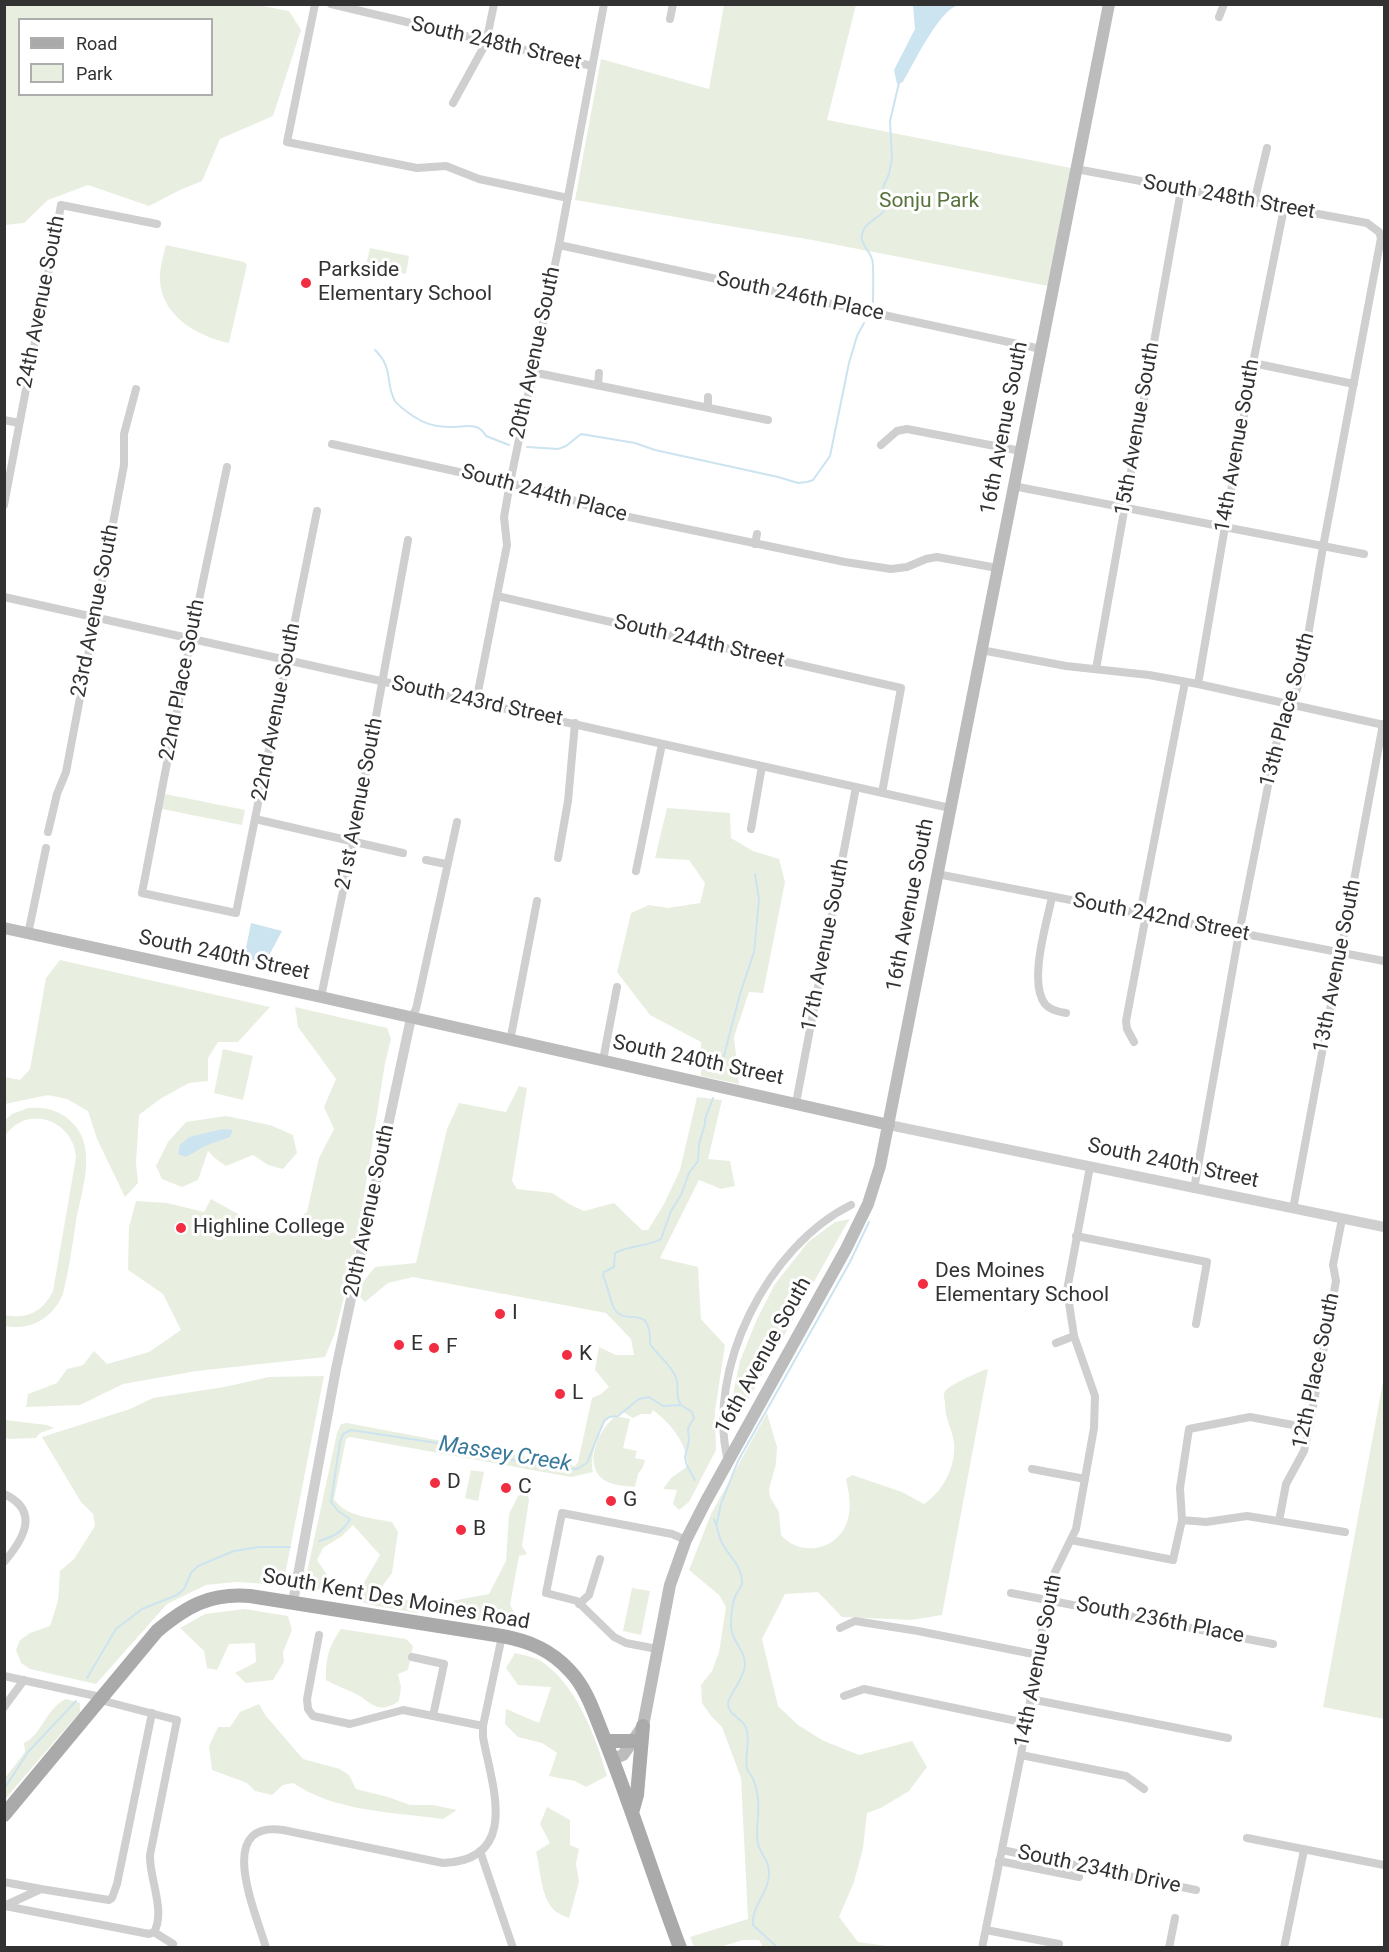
<!DOCTYPE html>
<html>
<head>
<meta charset="utf-8">
<style>
	body { margin:0 }
	#map { position:relative; width:1389px; height:1952px; overflow:hidden; background:#fff; font-family:Roboto,sans-serif }
	canvas { display:block }
	.frame { position:absolute; inset:0; border:6px solid #323232; pointer-events:none }
	.legend { position:absolute; left:18px; top:18px; width:195px; height:78px; box-sizing:border-box; background:#fff; border:2px solid #adadad; margin:0; padding:8px 10px; list-style:none; font-size:18px; color:#323232 }
	.legend li { display:flex; align-items:center; gap:12px; height:30px }
	.legend b { width:30px; border:2px solid #adadad }
</style>
</head>
<body>
<div id="map">
<canvas width="1389" height="1952"></canvas>
<div class="frame"></div>
<ul class="legend">
<li><b style="height:8px;background:#aaa"></b>Road</li>
<li><b style="height:16px;background:#e9efe0"></b>Park</li>
</ul>
</div>
<script>
const g = document.querySelector('canvas').getContext('2d');
g.lineJoin = 'round';
function fill(path, color) {
  g.fillStyle = color;
  g.fill(path, 'evenodd');
}
function trace(path, color, width, dash) {
  g.strokeStyle = color;
  g.lineWidth = width;
  g.lineCap = dash ? 'butt' : 'round';
  g.setLineDash(dash || []);
  g.stroke(path);
}
function label(font, color, halo, rows, align = 'center') {
  g.font = font + ' Roboto,sans-serif';
  g.lineWidth = 6;
  g.setLineDash([]);
  g.textBaseline = 'middle';
  g.strokeStyle = halo;
  g.fillStyle = color;
  for (const [text, x, y, turn = 0] of rows) {
    g.save();
    g.translate(x, y);
    g.rotate((+turn || 0) * Math.PI / 180);
    g.textAlign = isNaN(turn) ? turn : align;
    if (halo) g.strokeText(text, 0, 0);
    g.fillText(text, 0, 0);
    g.restore();
  }
}
const green = new Path2D(`
	M 4,5 L 257,5 L 289,11 L 301,30 L 273,116 L 220,139 L 202,181 L 180,190 L 149,206 L 88,185 L 48,200 L 24,223 L 5,225 ZM 20,20 L 212,20 L 212,94 L 20,94 Z
	M 724,5 L 856,5 L 827,120 L 1076,169 L 1053,287 L 812,240 L 575,200 L 601,59 L 709,89 Z
	M 166,245 L 244,262 L 247,265 L 229,343 C 199,337 163,317 160,282 C 159,270 163,257 166,245 Z
	M 370,248 L 409,256 L 406,274 L 366,265 Z
	M 165,794 L 245,810 L 242,825 L 162,809 Z
	M 667,808 L 730,813 L 731,838 L 753,851 L 779,859 L 785,882 L 763,993 L 749,992 L 734,1037 L 739,1084 L 701,1076 L 701,1042 L 650,1015 L 617,972 L 631,913 L 649,905 L 668,908 L 700,903 L 705,883 L 689,860 L 655,858 Z
	M 60,960 L 270,1007 L 238,1042 L 218,1042 L 208,1058 L 208,1081 L 189,1083 L 160,1099 L 139,1115 L 136,1163 L 138,1183 L 125,1197 L 97,1139 L 88,1111 L 67,1099 L 48,1095 L 5,1104 L 5,1077 L 20,1080 L 30,1069 L 46,978 Z
	M 295,1007 L 387,1028 L 391,1039 L 385,1063 L 355,1253 L 335,1333 L 325,1357 L 197,1371 L 123,1384 L 80,1405 L 26,1407 L 28,1394 L 57,1383 L 67,1369 L 83,1365 L 94,1351 L 107,1364 L 149,1352 L 181,1330 L 163,1294 L 128,1270 L 129,1227 L 136,1201 L 167,1203 L 204,1212 L 211,1199 L 238,1214 L 258,1235 L 281,1231 L 307,1212 L 319,1158 L 334,1129 L 324,1107 L 336,1079 L 298,1027 Z
	M 223,1049 L 253,1056 L 243,1100 L 214,1093 Z
	M 519,1086 L 527,1088 L 512,1181 L 517,1189 L 552,1193 L 571,1205 L 584,1211 L 614,1203 L 642,1230 L 648,1230 L 664,1204 L 680,1170 L 697,1097 L 722,1100 L 708,1159 L 730,1161 L 735,1186 L 721,1189 L 699,1180 L 660,1258 L 698,1267 L 701,1319 L 725,1345 L 715,1411 L 716,1450 L 689,1502 L 679,1510 L 673,1504 L 677,1490 L 663,1489 L 671,1478 L 688,1466 C 686,1442 672,1425 653,1410 L 651,1414 L 641,1414 L 633,1418 L 623,1412 C 618,1415 610,1417 606,1421 C 596,1430 590,1460 593,1472 L 571,1477 L 350,1437 L 346,1439 L 334,1499 C 346,1517 372,1518 392,1522 L 398,1532 L 392,1573 L 378,1592 L 405,1600 L 415,1601 L 418,1613 L 376,1606 L 354,1600 L 380,1555 L 353,1525 L 342,1536 L 323,1548 L 317,1560 L 329,1578 L 329,1585 L 315,1591 L 309,1586 L 307,1572 L 337,1433 L 341,1424 L 347,1423 L 575,1466 L 578,1462 L 592,1398 L 601,1394 L 609,1387 L 595,1370 L 599,1347 L 616,1355 L 634,1355 L 631,1339 L 606,1313 L 413,1277 L 388,1283 L 365,1302 L 359,1296 L 362,1283 L 375,1267 L 416,1263 L 447,1129 L 459,1103 L 506,1112 Z
	M 28,1108 C 43,1107 56,1109 67,1118 C 100,1143 82,1188 76,1222 C 72,1246 69,1270 63,1294 C 53,1318 31,1331 5,1326 L 5,1315 C 26,1320 44,1311 53,1291 L 76,1157 C 73,1119 26,1104 5,1136 L 5,1120 L 12,1114 Z
	M 226,1116 L 270,1125 L 293,1135 L 297,1153 L 283,1169 L 268,1165 L 253,1155 L 226,1166 L 216,1159 L 208,1151 L 198,1180 L 182,1187 L 162,1179 L 156,1166 L 168,1142 L 186,1122 Z
	M 850,1219 L 843,1230 L 734,1425 L 732,1399 L 740,1361 L 757,1319 L 775,1284 L 808,1242 L 835,1222 Z
	M 988,1369 L 942,1615 L 911,1620 L 842,1617 L 818,1592 L 785,1594 L 762,1639 L 778,1706 L 798,1725 L 824,1741 L 859,1755 L 912,1741 L 927,1767 L 909,1791 L 881,1808 L 867,1813 L 863,1848 L 854,1882 L 839,1917 L 858,1942 L 894,1947 L 763,1947 L 759,1940 L 743,1940 L 720,1947 L 694,1947 L 690,1937 L 748,1919 L 741,1778 L 722,1727 L 711,1716 L 702,1703 L 701,1685 L 712,1671 L 719,1652 L 726,1607 L 719,1595 L 689,1570 L 711,1514 L 767,1413 L 777,1447 L 776,1464 L 769,1489 L 770,1497 L 779,1512 L 781,1535 C 800,1557 837,1551 847,1522 C 852,1507 849,1494 846,1479 L 852,1475 L 902,1492 L 924,1504 C 943,1491 956,1467 954,1443 C 952,1428 945,1420 945,1403 C 945,1399 943,1396 944,1393 C 946,1386 980,1371 988,1369 Z
	M 324,1376 L 283,1585 L 236,1582 L 206,1585 L 167,1604 L 96,1684 L 30,1669 L 21,1663 L 16,1650 L 20,1640 L 30,1633 L 50,1626 L 58,1601 L 60,1571 L 74,1559 L 95,1526 L 93,1514 L 81,1502 L 42,1437 L 130,1409 L 153,1398 L 224,1387 L 269,1377 Z
	M 1384,1376 L 1384,1719 L 1323,1707 Z
	M 616,1416 L 630,1419 L 623,1448 L 637,1451 L 635,1458 L 645,1460 L 643,1467 L 638,1474 L 635,1487 C 626,1486 611,1485 604,1480 C 582,1465 599,1428 616,1416 Z
	M 5,1420 L 47,1425 L 54,1428 L 40,1433 L 36,1438 L 8,1439 L 5,1437 Z
	M 471,1470 L 484,1472 L 478,1501 L 465,1498 Z
	M 527,1492 L 529,1500 L 522,1546 L 527,1554 L 519,1556 L 510,1605 L 517,1617 L 492,1622 L 446,1617 L 439,1614 L 430,1605 L 489,1594 L 506,1561 L 509,1514 L 518,1496 Z
	M 632,1588 L 650,1591 L 641,1635 L 623,1631 Z
	M 245,1609 L 288,1616 L 292,1630 L 283,1652 L 284,1662 L 273,1680 L 246,1683 L 235,1673 L 256,1662 L 255,1643 L 229,1644 L 217,1670 L 207,1668 L 204,1651 L 180,1628 L 205,1614 Z
	M 341,1629 L 406,1639 L 413,1646 L 408,1670 L 398,1674 L 401,1687 L 399,1701 C 376,1717 371,1700 352,1692 C 343,1688 335,1685 326,1680 C 325,1660 329,1645 341,1629 Z
	M 515,1653 C 523,1655 534,1657 541,1661 C 576,1684 596,1737 607,1776 L 586,1787 L 575,1781 L 549,1776 L 557,1753 L 542,1743 L 518,1737 L 505,1724 L 506,1709 L 539,1723 L 551,1687 L 518,1685 L 506,1668 Z
	M 66,1699 L 80,1703 L 80,1712 L 5,1799 L 5,1778 L 25,1752 L 24,1743 C 42,1735 45,1709 66,1699 Z
	M 259,1704 L 266,1716 L 303,1759 L 340,1769 L 349,1775 L 356,1789 L 388,1797 L 410,1805 L 433,1805 L 457,1810 L 443,1819 C 393,1812 336,1812 293,1783 L 283,1785 L 272,1795 L 255,1791 L 247,1783 L 212,1770 L 209,1746 L 218,1727 L 230,1727 L 240,1712 Z
	M 547,1807 L 570,1820 L 570,1845 L 579,1849 L 576,1864 L 579,1882 L 569,1918 C 564,1916 556,1913 552,1908 C 540,1892 541,1871 536,1852 L 550,1843 L 540,1824 Z`);
const water = new Path2D(`
	M 913,5 L 959,5 C 940,8 913,65 903,82 L 897,84 L 894,70 L 915,29 Z
	M 251,923 L 282,931 L 265,963 L 244,958 Z
	M 223,1129 L 233,1130 L 230,1137 L 205,1146 L 186,1157 L 178,1154 L 180,1145 L 189,1137 Z`);
const stream = new Path2D(`
	M 873,302 C 873,294 874,264 872,259 C 868,247 857,243 864,229 C 870,219 883,217 887,206 L 883,187 L 889,174 L 892,159 L 890,121 L 899,83
	M 375,350 C 394,368 385,384 395,401 C 399,406 407,412 413,416 C 423,423 436,427 448,427 C 463,428 477,420 486,436 L 509,445
	M 527,447 L 558,449 L 566,446 L 581,434 L 635,443 L 655,450 L 778,477 L 798,483 L 807,482 L 813,480 L 830,456 L 849,363 L 857,336 L 864,323
	M 720,1071 L 740,994 L 754,952 L 759,899 L 755,874
	M 681,1405 C 674,1395 680,1388 676,1378 C 673,1366 656,1354 650,1344 C 651,1300 626,1329 614,1308 C 609,1299 609,1288 603,1276 L 604,1272 L 614,1267 L 615,1253 C 630,1245 647,1247 661,1239 L 671,1211 L 681,1195 L 689,1173 L 698,1161 L 699,1144 L 705,1124 L 705,1119 L 713,1098
	M 714,1519 C 717,1526 718,1533 721,1541 C 727,1554 741,1565 742,1580 C 743,1588 737,1590 735,1597 C 732,1604 731,1620 731,1628 C 733,1643 746,1651 745,1666 C 743,1680 728,1697 728,1703 C 728,1716 742,1717 746,1728 C 751,1741 744,1758 747,1769 C 747,1770 752,1776 752,1777 C 755,1782 757,1792 758,1799 C 760,1813 755,1828 758,1844 C 761,1855 770,1862 769,1874 C 769,1893 751,1906 753,1925 L 778,1948
	M 717,1523 L 721,1504 L 738,1461 L 850,1262 L 869,1222
	M 319,1541 C 333,1537 343,1532 350,1519 L 338,1511 L 331,1502 L 340,1442 L 343,1434 L 351,1430 L 457,1446 L 469,1451 L 558,1469 L 577,1469 L 587,1463 L 604,1421 L 609,1417 L 618,1416 L 639,1399 L 649,1397 L 663,1406 L 681,1405 L 692,1412 L 694,1418 L 688,1428 L 689,1441 L 685,1457 L 687,1466 L 695,1480
	M 87,1678 L 116,1629 L 142,1609 L 177,1595 L 184,1589 L 191,1573 L 198,1566 L 234,1551 L 259,1547 L 290,1547
	M 4,1789 L 28,1752 L 76,1701`);
const minor = new Path2D(`
	M 315,4 L 287,142 L 417,168 L 446,166 L 479,179 L 568,198
	M 331,4 L 592,66
	M 1219,17 L 1224,4
	M 670,19 L 673,4
	M 453,103 L 486,43 L 494,4
	M 1076,169 L 1367,223 L 1379,232 L 1381,238 L 1323,547 L 1301,677 L 1296,692 L 1282,719 L 1277,740 L 1239,933 L 1194,1189
	M 1254,203 L 1267,148
	M 559,245 L 1041,349
	M 1253,363 L 1354,384
	M 532,372 L 768,420
	M 598,385 L 599,373
	M 708,407 L 708,397
	M 4,420 L 19,423
	M 332,444 L 554,493 L 605,512 L 845,562 L 891,569 L 907,567 L 926,559 L 937,557 L 997,568
	M 881,445 L 897,431 L 907,429 L 1021,451
	M 227,467 L 191,638 L 142,893 L 236,913 L 317,511
	M 1013,486 L 1364,554
	M 4,505 L 61,205 L 157,224
	M 755,544 L 757,534
	M 497,596 L 901,688 L 882,793
	M 4,597 L 950,808
	M 981,650 L 1066,666 L 1149,675 L 1198,684 L 1384,725
	M 1096,669 L 1181,190
	M 1198,684 L 1253,363 L 1284,208
	M 476,702 L 505,555 L 507,545 L 504,517 L 510,483 L 559,245 L 604,4
	M 255,819 L 403,853
	M 751,829 L 762,766
	M 48,832 L 57,794 L 66,772 L 124,465 L 124,434 L 136,389
	M 558,858 L 568,801 L 575,723
	M 426,860 L 446,864
	M 636,871 L 662,744
	M 937,874 L 1384,961
	M 1052,897 C 1047,922 1028,982 1045,1004 C 1050,1010 1058,1012 1066,1013
	M 1140,914 L 1185,682
	M 28,934 L 46,848
	M 321,997 L 353,843 L 408,540
	M 411,1018 L 416,1009 L 457,822
	M 510,1041 L 537,901
	M 1134,1042 L 1127,1029 L 1126,1021 L 1146,915
	M 603,1060 L 617,987
	M 796,1103 L 856,787
	M 1293,1209 L 1383,724
	M 1076,1236 L 1207,1262 L 1196,1324
	M 1056,1343 L 1074,1336
	M 728,1461 C 705,1369 768,1246 851,1205
	M 1032,1469 L 1085,1479
	M 4,1494 C 41,1511 23,1540 4,1562
	M 1182,1520 L 1206,1522 L 1247,1516 L 1345,1532
	M 1279,1521 L 1286,1484 L 1304,1451 L 1309,1428 L 1336,1281 L 1333,1265 L 1342,1219
	M 1071,1540 L 1173,1560 L 1182,1520 L 1180,1488 L 1189,1429 L 1250,1417 L 1309,1428
	M 1011,1593 L 1273,1644
	M 579,1604 L 589,1595 L 600,1559
	M 840,1628 L 855,1621 L 918,1631 L 1038,1655
	M 319,1635 L 307,1699 L 308,1709 L 313,1716 L 350,1724 L 403,1710 L 483,1726
	M 657,1649 L 626,1643 L 614,1637 L 577,1601 L 546,1593 L 562,1513 L 672,1534 L 686,1540
	M 412,1657 L 444,1664 L 433,1716
	M 4,1676 L 96,1696 L 104,1701 L 177,1720 L 150,1855 C 149,1878 166,1911 154,1932
	M 844,1696 L 864,1689 L 1026,1723
	M 1030,1699 L 1228,1738
	M 4,1707 L 24,1680
	M 1021,1755 L 1126,1776 L 1144,1789
	M 1247,1838 L 1384,1865
	M 1002,1850 L 1196,1890
	M 480,1851 L 513,1948
	M 999,1861 L 1079,1877
	M 4,1882 L 41,1889
	M 4,1906 L 41,1889 L 109,1900 L 112,1898 L 117,1884 L 152,1713
	M 5,1906 L 149,1934 L 154,1932 L 173,1944
	M 986,1930 L 1059,1944
	M 266,1948 C 257,1915 213,1820 283,1830 L 443,1863 C 522,1860 491,1783 483,1737 L 483,1726 L 502,1636
	M 982,1948 L 1021,1755 L 1043,1625 L 1055,1572 L 1076,1529 L 1094,1428 L 1095,1396 L 1074,1336 L 1067,1290 L 1090,1167
	M 1169,1948 L 1175,1918
	M 1284,1948 L 1304,1850`);
const tertiary = new Path2D(`
	M 889,1125 L 1384,1227
	M 293,1602 L 336,1369 L 411,1018`);
const secondary = new Path2D(`
	M 4,928 L 321,997 L 889,1125
	M 613,1759 L 623,1755 L 643,1726 L 670,1585 L 686,1540 L 706,1501 L 846,1249 L 868,1204 L 880,1166 L 1109,4`);
const primary = new Path2D(`
	M 606,1741 L 634,1741
	M 632,1813 L 637,1795 L 643,1726
	M 4,1815 L 157,1631 C 187,1606 210,1593 250,1596 L 502,1636 C 529,1641 551,1650 570,1671 C 588,1690 595,1716 605,1740 C 632,1808 654,1879 680,1948`);
const markers = [
	[306,283,6,"#f22c41"],
	[181,1228,6,"#f22c41"],
	[923,1284,6,"#f22c41"],
	[500,1314,6,"#f22c41"],
	[399,1345,6,"#f22c41"],
	[434,1348,6,"#f22c41"],
	[567,1355,6,"#f22c41"],
	[560,1394,6,"#f22c41"],
	[435,1483,6,"#f22c41"],
	[506,1488,6,"#f22c41"],
	[611,1501,6,"#f22c41"],
	[461,1530,6,"#f22c41"]
];
const streetNames = [
	["South 248th Street",496,44,13],
	["South 248th Street",1229,198,10],
	["South 246th Place",800,297,12],
	["24th Avenue South",42,302,-79],
	["20th Avenue South",536,353,-78],
	["16th Avenue South",1005,428,-79],
	["15th Avenue South",1138,429,-80],
	["14th Avenue South",1238,446,-80],
	["South 244th Place",544,494,15],
	["23rd Avenue South",96,611,-79],
	["South 244th Street",699,642,13],
	["22nd Place South",183,680,-79],
	["South 243rd Street",477,702,12],
	["13th Place South",1288,710,-75],
	["22nd Avenue South",277,712,-79],
	["21st Avenue South",360,804,-79],
	["16th Avenue South",911,905,-79],
	["South 242nd Street",1161,918,11],
	["17th Avenue South",826,945,-79],
	["South 240th Street",224,956,12],
	["13th Avenue South",1338,966,-79],
	["South 240th Street",698,1061,12],
	["South 240th Street",1173,1164,12],
	["20th Avenue South",370,1211,-78],
	["16th Avenue South",764,1356,-61],
	["12th Place South",1317,1371,-78],
	["South Kent Des Moines Road",396,1600,10],
	["South 236th Place",1160,1621,11],
	["14th Avenue South",1039,1661,-79],
	["South 234th Drive",1099,1870,12]
];
const parkNames = [
	["Sonju Park",929,202]
];
const poiNames = [
	["Parkside",318,271],
	["Elementary School",318,295],
	["Highline College",193,1228],
	["Des Moines",935,1272],
	["Elementary School",935,1296],
	["I",512,1314],
	["E",411,1345],
	["F",446,1348],
	["K",579,1355],
	["L",572,1394],
	["D",447,1483],
	["C",518,1488],
	["G",623,1501],
	["B",473,1530]
];
const waterNames = [
	["Massey Creek",505,1455,9]
];
fill(green, '#e9efe0');
fill(water, '#cce3f0');
trace(stream, '#cce3f0', 2);
trace(minor, '#cfcfcf', 8);
trace(tertiary, '#cfcfcf', 10);
trace(secondary, '#bcbcbc', 12);
trace(primary, '#aaa', 14);
for (const [x, y, r, color] of markers) {
  const dot = new Path2D();
  dot.arc(x, y, r, 0, 2 * Math.PI);
  g.fillStyle = color;
  g.fill(dot);
  trace(dot, '#fff', 2);
}
label('21px', '#323232', '#fff', streetNames);
label('21px', '#57733b', '#fff', parkNames);
label('21px', '#323232', '#fff', poiNames, 'left');
label('italic 22px', '#39799c', '#fff', waterNames);
</script>
</body>
</html>
